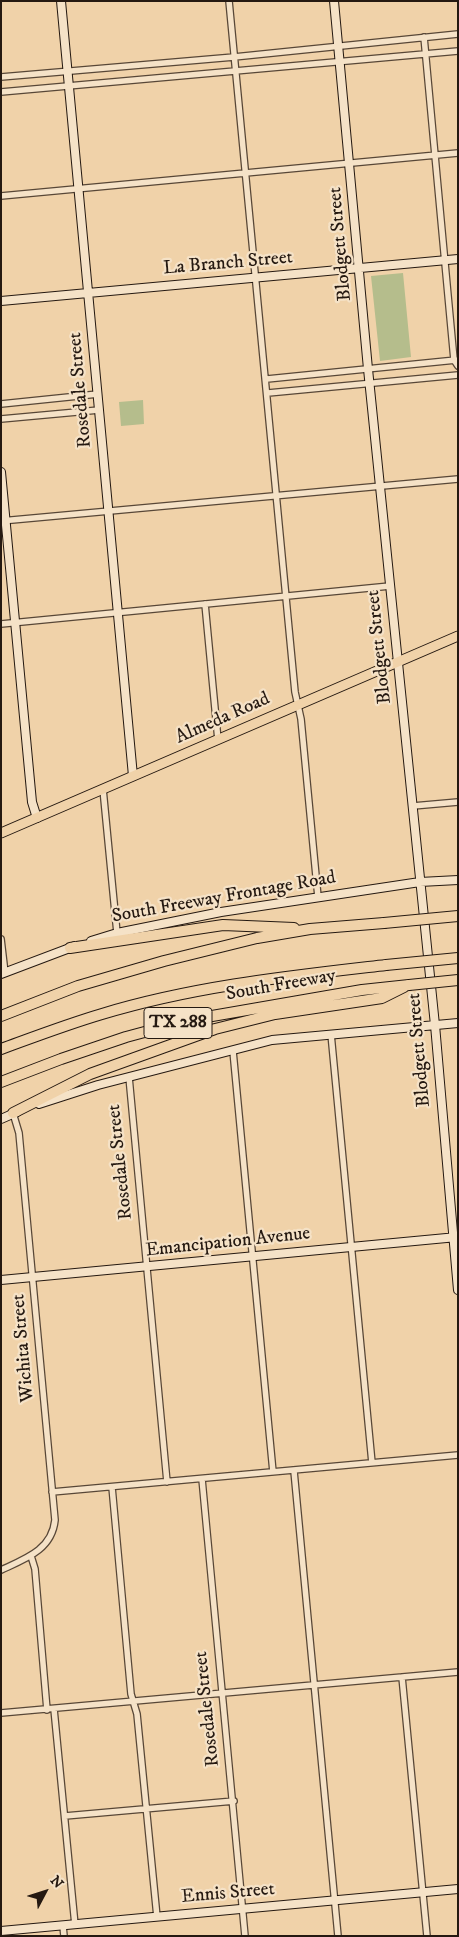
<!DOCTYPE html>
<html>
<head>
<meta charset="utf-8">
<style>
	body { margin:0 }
	#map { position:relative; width:459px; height:1937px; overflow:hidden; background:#f0d2a9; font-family:"IM FELL DW Pica",serif }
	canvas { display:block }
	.frame { position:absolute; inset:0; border:2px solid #251911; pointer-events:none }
	.north { position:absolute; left:20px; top:1867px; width:50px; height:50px; -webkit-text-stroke:4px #f5e2c7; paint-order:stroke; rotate:50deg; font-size:14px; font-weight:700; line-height:20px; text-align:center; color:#251911 }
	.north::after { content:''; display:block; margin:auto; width:18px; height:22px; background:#251911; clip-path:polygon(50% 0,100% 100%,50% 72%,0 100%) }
</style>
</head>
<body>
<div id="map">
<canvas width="459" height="1937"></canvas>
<div class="frame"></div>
<div class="north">N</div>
</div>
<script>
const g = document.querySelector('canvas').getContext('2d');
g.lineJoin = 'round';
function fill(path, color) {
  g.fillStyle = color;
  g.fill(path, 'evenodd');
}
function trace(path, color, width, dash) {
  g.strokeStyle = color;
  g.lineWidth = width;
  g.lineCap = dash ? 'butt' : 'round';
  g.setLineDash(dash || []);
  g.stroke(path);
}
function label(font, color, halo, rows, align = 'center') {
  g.font = font + ' "IM FELL DW Pica",serif';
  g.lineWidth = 4.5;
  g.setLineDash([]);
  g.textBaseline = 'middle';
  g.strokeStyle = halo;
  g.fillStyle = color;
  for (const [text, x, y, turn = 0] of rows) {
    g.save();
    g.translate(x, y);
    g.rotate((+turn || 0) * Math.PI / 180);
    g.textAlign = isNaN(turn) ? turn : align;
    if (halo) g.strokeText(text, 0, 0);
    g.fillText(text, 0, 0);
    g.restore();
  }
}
const green = new Path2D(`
	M 403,273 L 411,357 L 380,361 L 371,276 Z
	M 143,400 L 144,424 L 121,426 L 119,402 Z`);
const street = new Path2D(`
	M 229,1 L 295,692 L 301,719 L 318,897
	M 424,37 L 454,360 L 458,366
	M 1,77 L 234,57 L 458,34
	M 1,92 L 458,51
	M 1,196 L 458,153
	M 267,379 L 456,360
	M 268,393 L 458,375
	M 1,404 L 98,394
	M 1,419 L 99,410
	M 1,521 L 458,479
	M 205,604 L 218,740
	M 1,624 L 390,586
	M 103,789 L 117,933
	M 413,806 L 458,802
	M 1,939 L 5,973
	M 331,1034 L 372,1463
	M 233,1051 L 273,1472
	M 129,1077 L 167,1482
	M 294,1471 L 338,1936
	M 202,1479 L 245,1936
	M 112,1487 L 131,1694 L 137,1714 L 157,1917
	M 52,1492 L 458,1455
	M 31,1556 L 35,1569 L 47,1710
	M 1,1570 C 25,1559 52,1550 55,1520 L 19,1133 L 13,1113
	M 402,1677 L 427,1936
	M 54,1709 L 75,1925
	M 1,1713 L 458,1672
	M 65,1816 L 234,1801
	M 63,1926 L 64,1936`);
const secondary = new Path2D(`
	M 61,1 L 133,776
	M 334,1 L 368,369 L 435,1025 L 458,1290
	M 1,301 L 458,259
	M 1,472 L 32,802 L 37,818
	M 91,941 L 117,933 L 221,912 L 420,882 L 458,880
	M 1,974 L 75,946
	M 39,1104 L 98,1085 L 272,1040 L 458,1023
	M 1,1119 L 17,1112
	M 1,1280 L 457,1237
	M 1,1931 L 458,1889`);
const primary = new Path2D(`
	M 1,833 L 458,636`);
const highway = new Path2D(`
	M 70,948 L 223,925 L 294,928
	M 1,1016 L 78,986 L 164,961 L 257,938 L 310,929 L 384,923
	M 1,1049 C 34,1037 68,1024 102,1014 C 194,986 291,976 386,965
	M 1,1082 L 61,1059 L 126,1037 L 189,1020 L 362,990 L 409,985
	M 13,1113 L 90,1074 L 215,1029 L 275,1014 L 382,998 L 404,987`);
const highwayBridge = new Path2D(`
	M 384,923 L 458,916
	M 386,965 L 458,958
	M 409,985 L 458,980`);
const shields = [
	[178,1023,68]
];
const shieldNames = [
	["TX 288",178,1023]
];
const streetNames = [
	["Blodgett Street",341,244,-95],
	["La Branch Street",228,264,-5],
	["Rosedale Street",81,390,-95],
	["Blodgett Street",380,647,-96],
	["Almeda Road",223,719,-24],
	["South Freeway Frontage Road",224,898,-10],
	["South Freeway",281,986,-10],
	["Blodgett Street",420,1050,-95],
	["Rosedale Street",121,1162,-96],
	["Emancipation Avenue",228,1243,-6],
	["Wichita Street",24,1348,-95],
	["Rosedale Street",208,1709,-96],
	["Ennis Street",228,1894,-5]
];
fill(green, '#b5bd8c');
trace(street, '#584737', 8);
trace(secondary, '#251911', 10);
trace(primary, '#251911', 11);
trace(highway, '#251911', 12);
trace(street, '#f5e2c7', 5.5);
trace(secondary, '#f5e2c7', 8);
trace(primary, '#f0d2a9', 9);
trace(highway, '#f0d2a9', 10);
trace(highwayBridge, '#251911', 12, []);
trace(highwayBridge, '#f0d2a9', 10);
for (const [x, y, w] of shields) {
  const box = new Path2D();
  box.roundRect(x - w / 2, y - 15.5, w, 31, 4);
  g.fillStyle = '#f5e2c7';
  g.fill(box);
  trace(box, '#251911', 1);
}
label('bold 18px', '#251911', null, shieldNames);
label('19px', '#251911', '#f5e2c7', streetNames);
</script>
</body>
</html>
